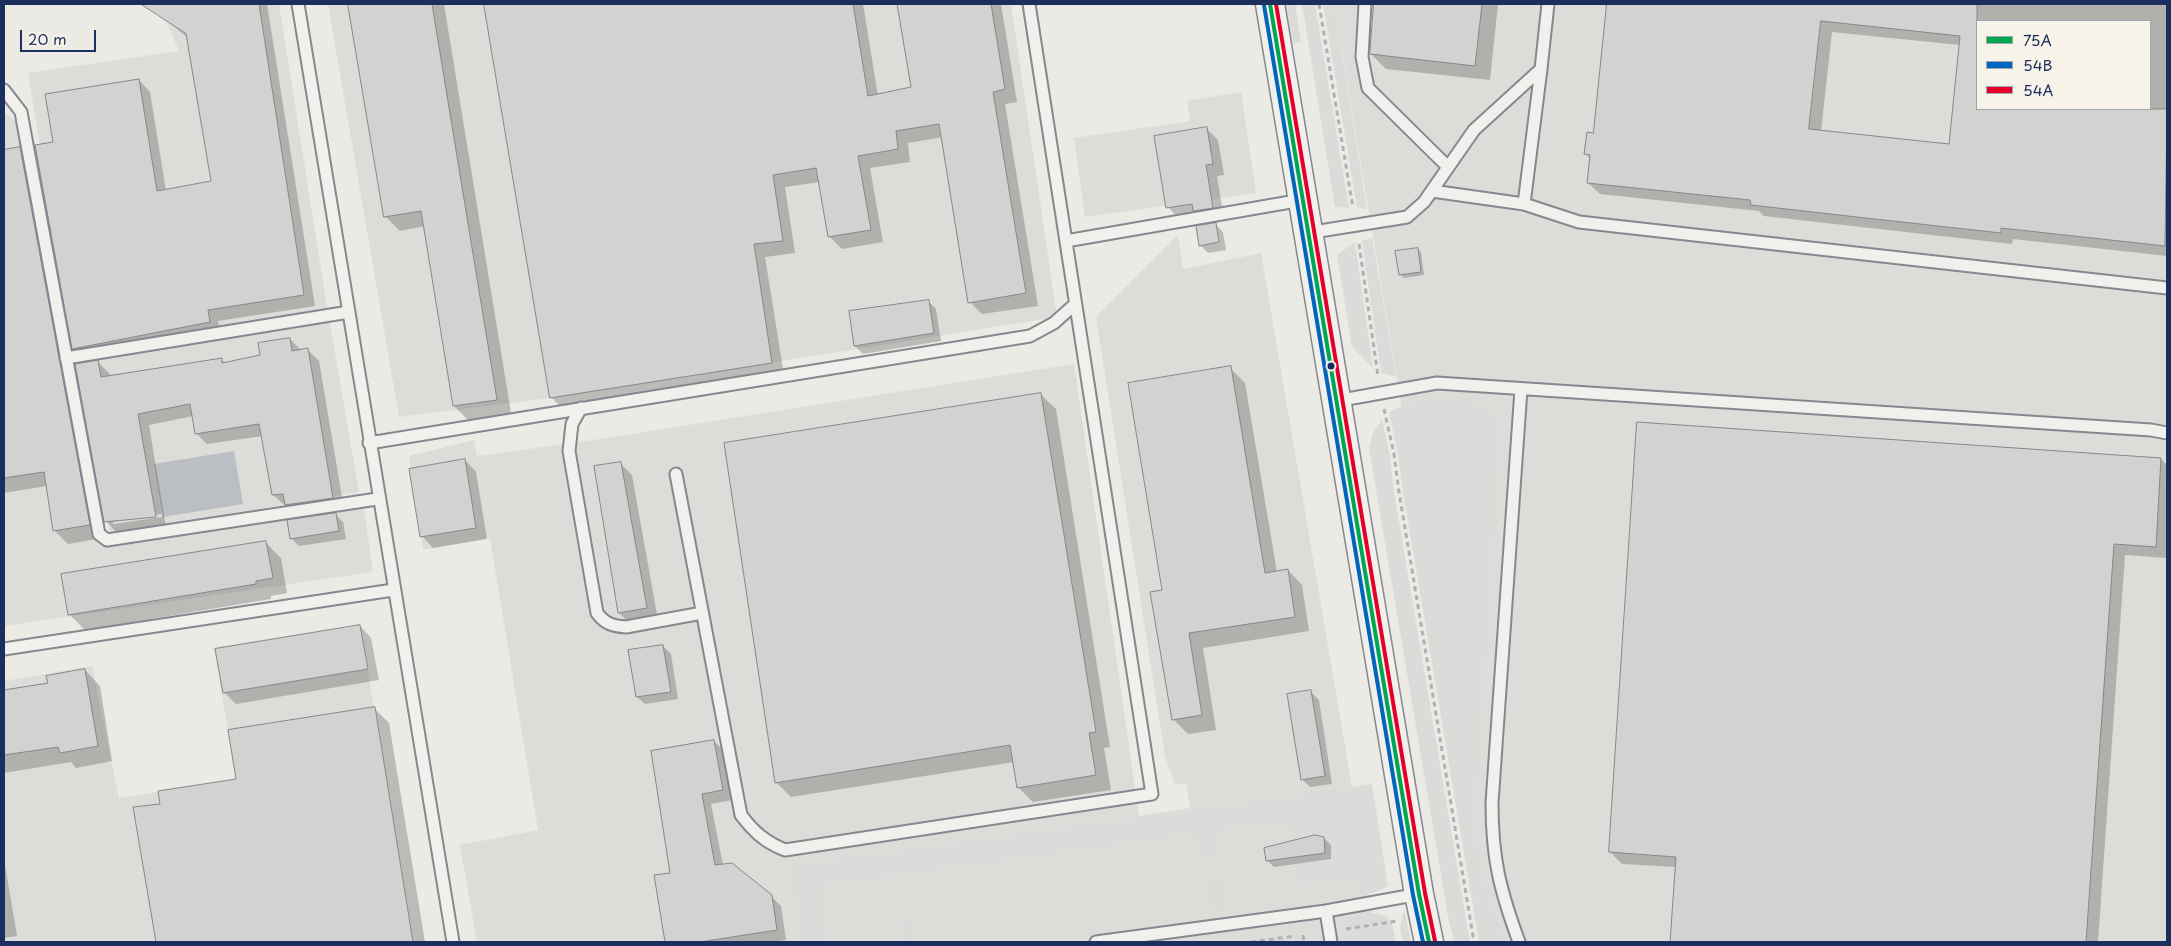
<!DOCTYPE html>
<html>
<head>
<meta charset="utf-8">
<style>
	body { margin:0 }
	#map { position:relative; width:2171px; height:946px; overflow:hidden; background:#ebeae5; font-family:"Playpen Sans",sans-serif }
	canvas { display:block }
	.frame { position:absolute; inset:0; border:5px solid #1b2f5e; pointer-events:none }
	.legend { position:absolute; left:1976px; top:20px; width:175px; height:90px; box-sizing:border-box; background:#f7f3e8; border:1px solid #9fa5b1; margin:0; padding:6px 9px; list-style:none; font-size:15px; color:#1b2f5e }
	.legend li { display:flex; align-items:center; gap:10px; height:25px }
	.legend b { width:25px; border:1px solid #9fa5b1 }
	.scale { position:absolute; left:20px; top:30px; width:76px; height:22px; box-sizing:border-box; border:2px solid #1b2f5e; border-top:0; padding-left:6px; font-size:15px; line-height:18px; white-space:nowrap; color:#1b2f5e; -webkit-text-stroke:4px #f7f3e8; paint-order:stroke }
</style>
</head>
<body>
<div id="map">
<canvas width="2171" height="946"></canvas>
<div class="frame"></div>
<ul class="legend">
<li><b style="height:6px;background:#00a651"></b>75A</li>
<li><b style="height:6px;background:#0065bd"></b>54B</li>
<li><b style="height:6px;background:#e4002b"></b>54A</li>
</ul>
<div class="scale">20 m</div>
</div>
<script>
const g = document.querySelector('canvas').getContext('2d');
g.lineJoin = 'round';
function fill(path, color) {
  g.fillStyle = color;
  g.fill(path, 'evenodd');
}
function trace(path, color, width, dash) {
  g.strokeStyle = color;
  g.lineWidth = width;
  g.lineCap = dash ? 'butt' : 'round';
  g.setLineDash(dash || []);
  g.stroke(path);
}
const built = new Path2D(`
	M 159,4 L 279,4 L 326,301 L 359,492 L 110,534 L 75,353 L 28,73 L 179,51 Z
	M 328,4 L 1011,4 L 1057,317 L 550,398 L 399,417 Z
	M 1334,4 L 2167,4 L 2167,942 L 1487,942 L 1399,390 ZM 1977,21 L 2150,21 L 2150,109 L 1977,109 Z
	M 1241,92 L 1256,193 L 1085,217 L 1074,138 L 1190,121 L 1187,101 Z
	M 4,112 L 20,125 L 102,543 L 364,509 L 373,572 L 4,626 Z
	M 1178,235 L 1183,269 L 1261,253 L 1352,787 L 1376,942 L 477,942 L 460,845 L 538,830 L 490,538 L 423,550 L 409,456 L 474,440 L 477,456 L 587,441 L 1074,364 L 1139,816 L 1190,808 L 1186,783 L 1175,785 L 1165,756 L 1096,317 Z
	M 360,625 L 413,942 L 4,942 L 4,681 L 92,666 L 119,798 L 236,779 L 214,647 Z`);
const green = new Path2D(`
	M 1286,4 L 1295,4 L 1301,42 L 1293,44 Z
	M 1302,4 L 1315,4 L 1349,208 L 1335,207 Z
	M 1323,4 L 1334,4 L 1367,209 L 1357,207 Z
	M 1372,238 L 1396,376 L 1394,376 L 1381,373 L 1362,241 Z
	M 1355,242 L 1373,368 L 1352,347 L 1337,255 Z
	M 1457,397 C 1476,402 1492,407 1502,424 L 1476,812 L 1480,864 L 1505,942 L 1479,942 L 1403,492 L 1398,454 L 1389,413 C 1409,399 1433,398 1457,397 Z
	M 1382,420 L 1390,456 L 1394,492 L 1470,942 L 1454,942 L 1448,916 L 1369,448 L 1373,433 Z
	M 1372,784 L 1388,886 L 1373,893 L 1357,895 L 1354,883 L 1342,884 L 1335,882 L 1293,887 L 1294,870 L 1286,822 L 1215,832 L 1218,855 L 1197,857 L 1194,835 L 822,887 L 829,942 L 801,942 L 789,865 Z
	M 1221,873 L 1227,912 C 1199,914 1197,883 1221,873 Z
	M 1404,909 L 1411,942 L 1403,942 L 1400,927 Z
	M 1371,913 C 1391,913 1393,925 1396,942 L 1343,942 L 1342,927 L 1347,918 Z
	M 913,916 L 919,942 L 902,942 L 899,923 L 902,918 Z`);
const water = new Path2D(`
	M 234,451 L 243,504 L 163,517 L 154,464 Z`);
const shadow = new Path2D(`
	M 162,4 L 267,4 L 315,306 L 218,321 L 220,333 L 85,360 L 74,349 L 36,146 L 54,143 L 139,80 L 150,92 L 166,191 L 212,182 L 188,38 L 164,18 Z
	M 349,4 L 444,4 L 511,413 L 468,420 L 454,406 L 425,226 L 400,231 L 386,217 Z
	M 486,4 L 863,4 L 878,96 L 913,88 L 898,4 L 1001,4 L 1017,102 L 1005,104 L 1038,306 L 982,314 L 970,302 L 943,137 L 908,143 L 910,162 L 870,168 L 883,242 L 842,249 L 829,236 L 820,182 L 785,187 L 795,253 L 765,257 L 784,375 L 564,410 L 551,397 Z
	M 1376,4 L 1498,4 L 1490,80 L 1386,69 L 1371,54 Z
	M 1608,4 L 2167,4 L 2167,256 L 2013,239 L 2012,244 L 1764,216 L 1759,211 L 1600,194 L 1588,183 L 1591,159 L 1585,154 L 1594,134 ZM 1977,21 L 2150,21 L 2150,109 L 1977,109 ZM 1832,32 L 1960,45 L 1950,145 L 1821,132 Z
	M 1206,128 L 1218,140 L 1224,175 L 1217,176 L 1224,219 L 1206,222 L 1199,216 L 1179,219 L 1168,207 Z
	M 19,148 L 33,162 L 102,538 L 68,544 L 55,531 L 47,486 L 4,493 L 4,151 Z
	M 1215,224 L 1223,232 L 1226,250 L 1208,253 L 1200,245 Z
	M 1418,249 L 1421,252 L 1424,275 L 1404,278 L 1400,274 Z
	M 928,301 L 936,309 L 941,341 L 863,354 L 855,346 L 851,312 Z
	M 290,339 L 301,350 L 308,350 L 319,361 L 344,509 L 297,516 L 273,495 L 263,436 L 207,444 L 196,433 L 193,416 L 149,425 L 166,527 L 125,534 L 123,532 L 117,533 L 106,521 L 98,362 L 109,373 L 110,377 L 221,359 L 225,363 L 262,356 ZM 162,514 L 162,517 L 113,524 L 113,522 Z
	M 1230,368 L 1245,383 L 1277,572 L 1288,570 L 1302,585 L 1309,631 L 1203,648 L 1216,730 L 1188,734 L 1173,719 Z
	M 1040,394 L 1056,409 L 1110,747 L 1104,748 L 1111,790 L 1033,802 L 1018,787 L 1014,762 L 791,797 L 776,782 Z
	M 2161,459 L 2167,465 L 2167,558 L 2125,555 L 2098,942 L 1671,942 L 1676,867 L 1622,864 L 1610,852 Z
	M 465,460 L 476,472 L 487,539 L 433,548 L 422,536 Z
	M 620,463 L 632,475 L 658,620 L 631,624 L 619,613 Z
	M 335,514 L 343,522 L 346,539 L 299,546 L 291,538 Z
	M 266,543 L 281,558 L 287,593 L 271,596 L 271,599 L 85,630 L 69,614 Z
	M 360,626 L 371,638 L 379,680 L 236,704 L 224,692 Z
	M 663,646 L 671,654 L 678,699 L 645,704 L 637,697 Z
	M 85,670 L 100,686 L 112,761 L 76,768 L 71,762 L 4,773 L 4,692 L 49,684 Z
	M 1311,692 L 1319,700 L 1332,784 L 1310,787 L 1302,779 Z
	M 374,708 L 389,723 L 425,942 L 157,942 L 135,808 L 161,805 L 237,780 Z
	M 714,741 L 724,751 L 732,800 L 711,804 L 723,865 L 771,896 L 781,906 L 786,940 L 770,942 L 666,942 L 655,876 L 671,874 Z
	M 1324,838 L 1331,845 L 1331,859 L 1274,867 L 1267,860 Z
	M 4,859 L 17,936 L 4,938 Z`);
const building = new Path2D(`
	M 141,4 L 259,4 L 304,295 L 208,310 L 210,322 L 72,349 L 35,145 L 53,142 L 45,94 L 139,79 L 157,191 L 211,181 L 186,34 Z
	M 348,4 L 432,4 L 497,400 L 453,406 L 421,211 L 384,217 Z
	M 484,4 L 853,4 L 868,96 L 911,87 L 897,4 L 991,4 L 1005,89 L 993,92 L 1026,293 L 968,303 L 939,124 L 896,131 L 898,149 L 858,156 L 871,230 L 828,237 L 816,168 L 773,175 L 783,241 L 754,244 L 772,363 L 550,398 Z
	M 1374,4 L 1482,4 L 1475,66 L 1370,54 Z
	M 1607,4 L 1977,4 L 1977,109 L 2167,109 L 2165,246 L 2001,228 L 2001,233 L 1848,216 L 1751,205 L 1750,200 L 1587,183 L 1590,155 L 1584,154 L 1587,132 L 1593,133 ZM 1821,21 L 1960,36 L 1949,144 L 1809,129 Z
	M 1207,127 L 1213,164 L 1206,165 L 1213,208 L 1193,211 L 1192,204 L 1166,208 L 1154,136 Z
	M 20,147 L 90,525 L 53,531 L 44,472 L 4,478 L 4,150 Z
	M 1216,223 L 1219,242 L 1199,246 L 1196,226 Z
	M 1418,248 L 1421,272 L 1399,275 L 1395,251 Z
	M 929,300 L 934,333 L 854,346 L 849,311 Z
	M 290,338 L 292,351 L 308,348 L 333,498 L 285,505 L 283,494 L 272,495 L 259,424 L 195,434 L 190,404 L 138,414 L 156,517 L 104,522 L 75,364 L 98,360 L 101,377 L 222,358 L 222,363 L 260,355 L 258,343 Z
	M 1231,366 L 1265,573 L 1288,569 L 1295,617 L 1189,633 L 1202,715 L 1172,720 L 1150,592 L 1162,590 L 1128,383 Z
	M 1041,393 L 1096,732 L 1089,733 L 1096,775 L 1017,788 L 1010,745 L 775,783 L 724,443 Z
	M 1637,422 L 2161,458 L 2156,547 L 2114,544 L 2086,942 L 1670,942 L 1676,857 L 1609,852 Z
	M 465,459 L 476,528 L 420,537 L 409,469 Z
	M 621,462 L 647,608 L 618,613 L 594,466 Z
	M 336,513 L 339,531 L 290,539 L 287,520 Z
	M 266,541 L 273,578 L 256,581 L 256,584 L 68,615 L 61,574 Z
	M 360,625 L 368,669 L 223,693 L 215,649 Z
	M 663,645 L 671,692 L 636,697 L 628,650 Z
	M 85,669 L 98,746 L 60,753 L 58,747 L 4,755 L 4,690 L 48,683 L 46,676 Z
	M 1311,690 L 1325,776 L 1301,780 L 1287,694 Z
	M 375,707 L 413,942 L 156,942 L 133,807 L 160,804 L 158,791 L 236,779 L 228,730 Z
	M 714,740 L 723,790 L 702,794 L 715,865 L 732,863 L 772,895 L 777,930 L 700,942 L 665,942 L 654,875 L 670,873 L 651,751 Z
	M 1315,835 L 1324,837 L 1325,853 L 1266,861 L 1264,848 Z`);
const path = new Path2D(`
	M 1319,4 L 1353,208
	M 1359,244 L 1378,376
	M 1384,409 L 1394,454 L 1399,492 L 1474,942
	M 1346,929 L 1397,921
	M 1303,935 L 1304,942
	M 1251,942 L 1295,936`);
const service = new Path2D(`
	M 298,4 C 350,317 399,630 453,942
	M 1365,4 L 1362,57 L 1368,88 L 1448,167
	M 4,90 L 21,112 L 99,534 L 107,540 L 377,499
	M 1432,191 L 1524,204 L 1541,69
	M 1524,204 L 1579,222 L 2167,288
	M 1307,233 L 1407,217 L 1424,202 L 1474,130 L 1541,69 L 1548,4
	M 1066,241 L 1302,200
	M 66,358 L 349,312
	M 1336,401 L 1437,383 L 2151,430 L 2167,433
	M 581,408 L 572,424 L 569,451 L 597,613 C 605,624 613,626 626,627 L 702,613
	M 369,443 L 1030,336 L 1054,323 L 1074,305
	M 676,474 L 741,815 C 754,832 765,842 785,850 L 1152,794 L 1029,4
	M 4,649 L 393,590
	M 1326,911 L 1331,942
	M 1096,942 L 1326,911 L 1419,894
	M 1519,942 C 1500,890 1492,859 1492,803 L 1521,389`);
const tertiary = new Path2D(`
	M 1270,4 L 1419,894 L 1429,942`);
const bus1 = new Path2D(`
	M 1270,4 L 1419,894 L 1429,942`);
const bus2 = new Path2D(`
	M 1264,5 L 1413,895 L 1423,942`);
const bus3 = new Path2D(`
	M 1276,4 L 1425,893 L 1435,941`);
const markers = [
	[1331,366,4.5,"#1b2f5e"]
];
fill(built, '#dcdcd9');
fill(green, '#dcdbd9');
fill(water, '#bbbec3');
fill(shadow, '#0003');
fill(building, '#d2d2d0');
trace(building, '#85888f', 1);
trace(service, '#85888f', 15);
trace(tertiary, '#85888f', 31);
trace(path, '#b0b1b4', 3, [5, 4]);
trace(service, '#f1f0ec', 11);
trace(tertiary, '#f1f0ec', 28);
trace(bus1, '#00a651', 4);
trace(bus2, '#0065bd', 4);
trace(bus3, '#e4002b', 4);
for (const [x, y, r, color] of markers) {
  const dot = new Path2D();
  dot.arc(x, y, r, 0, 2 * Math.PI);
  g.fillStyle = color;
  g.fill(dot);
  trace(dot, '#f7f3e8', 2);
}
</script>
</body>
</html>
